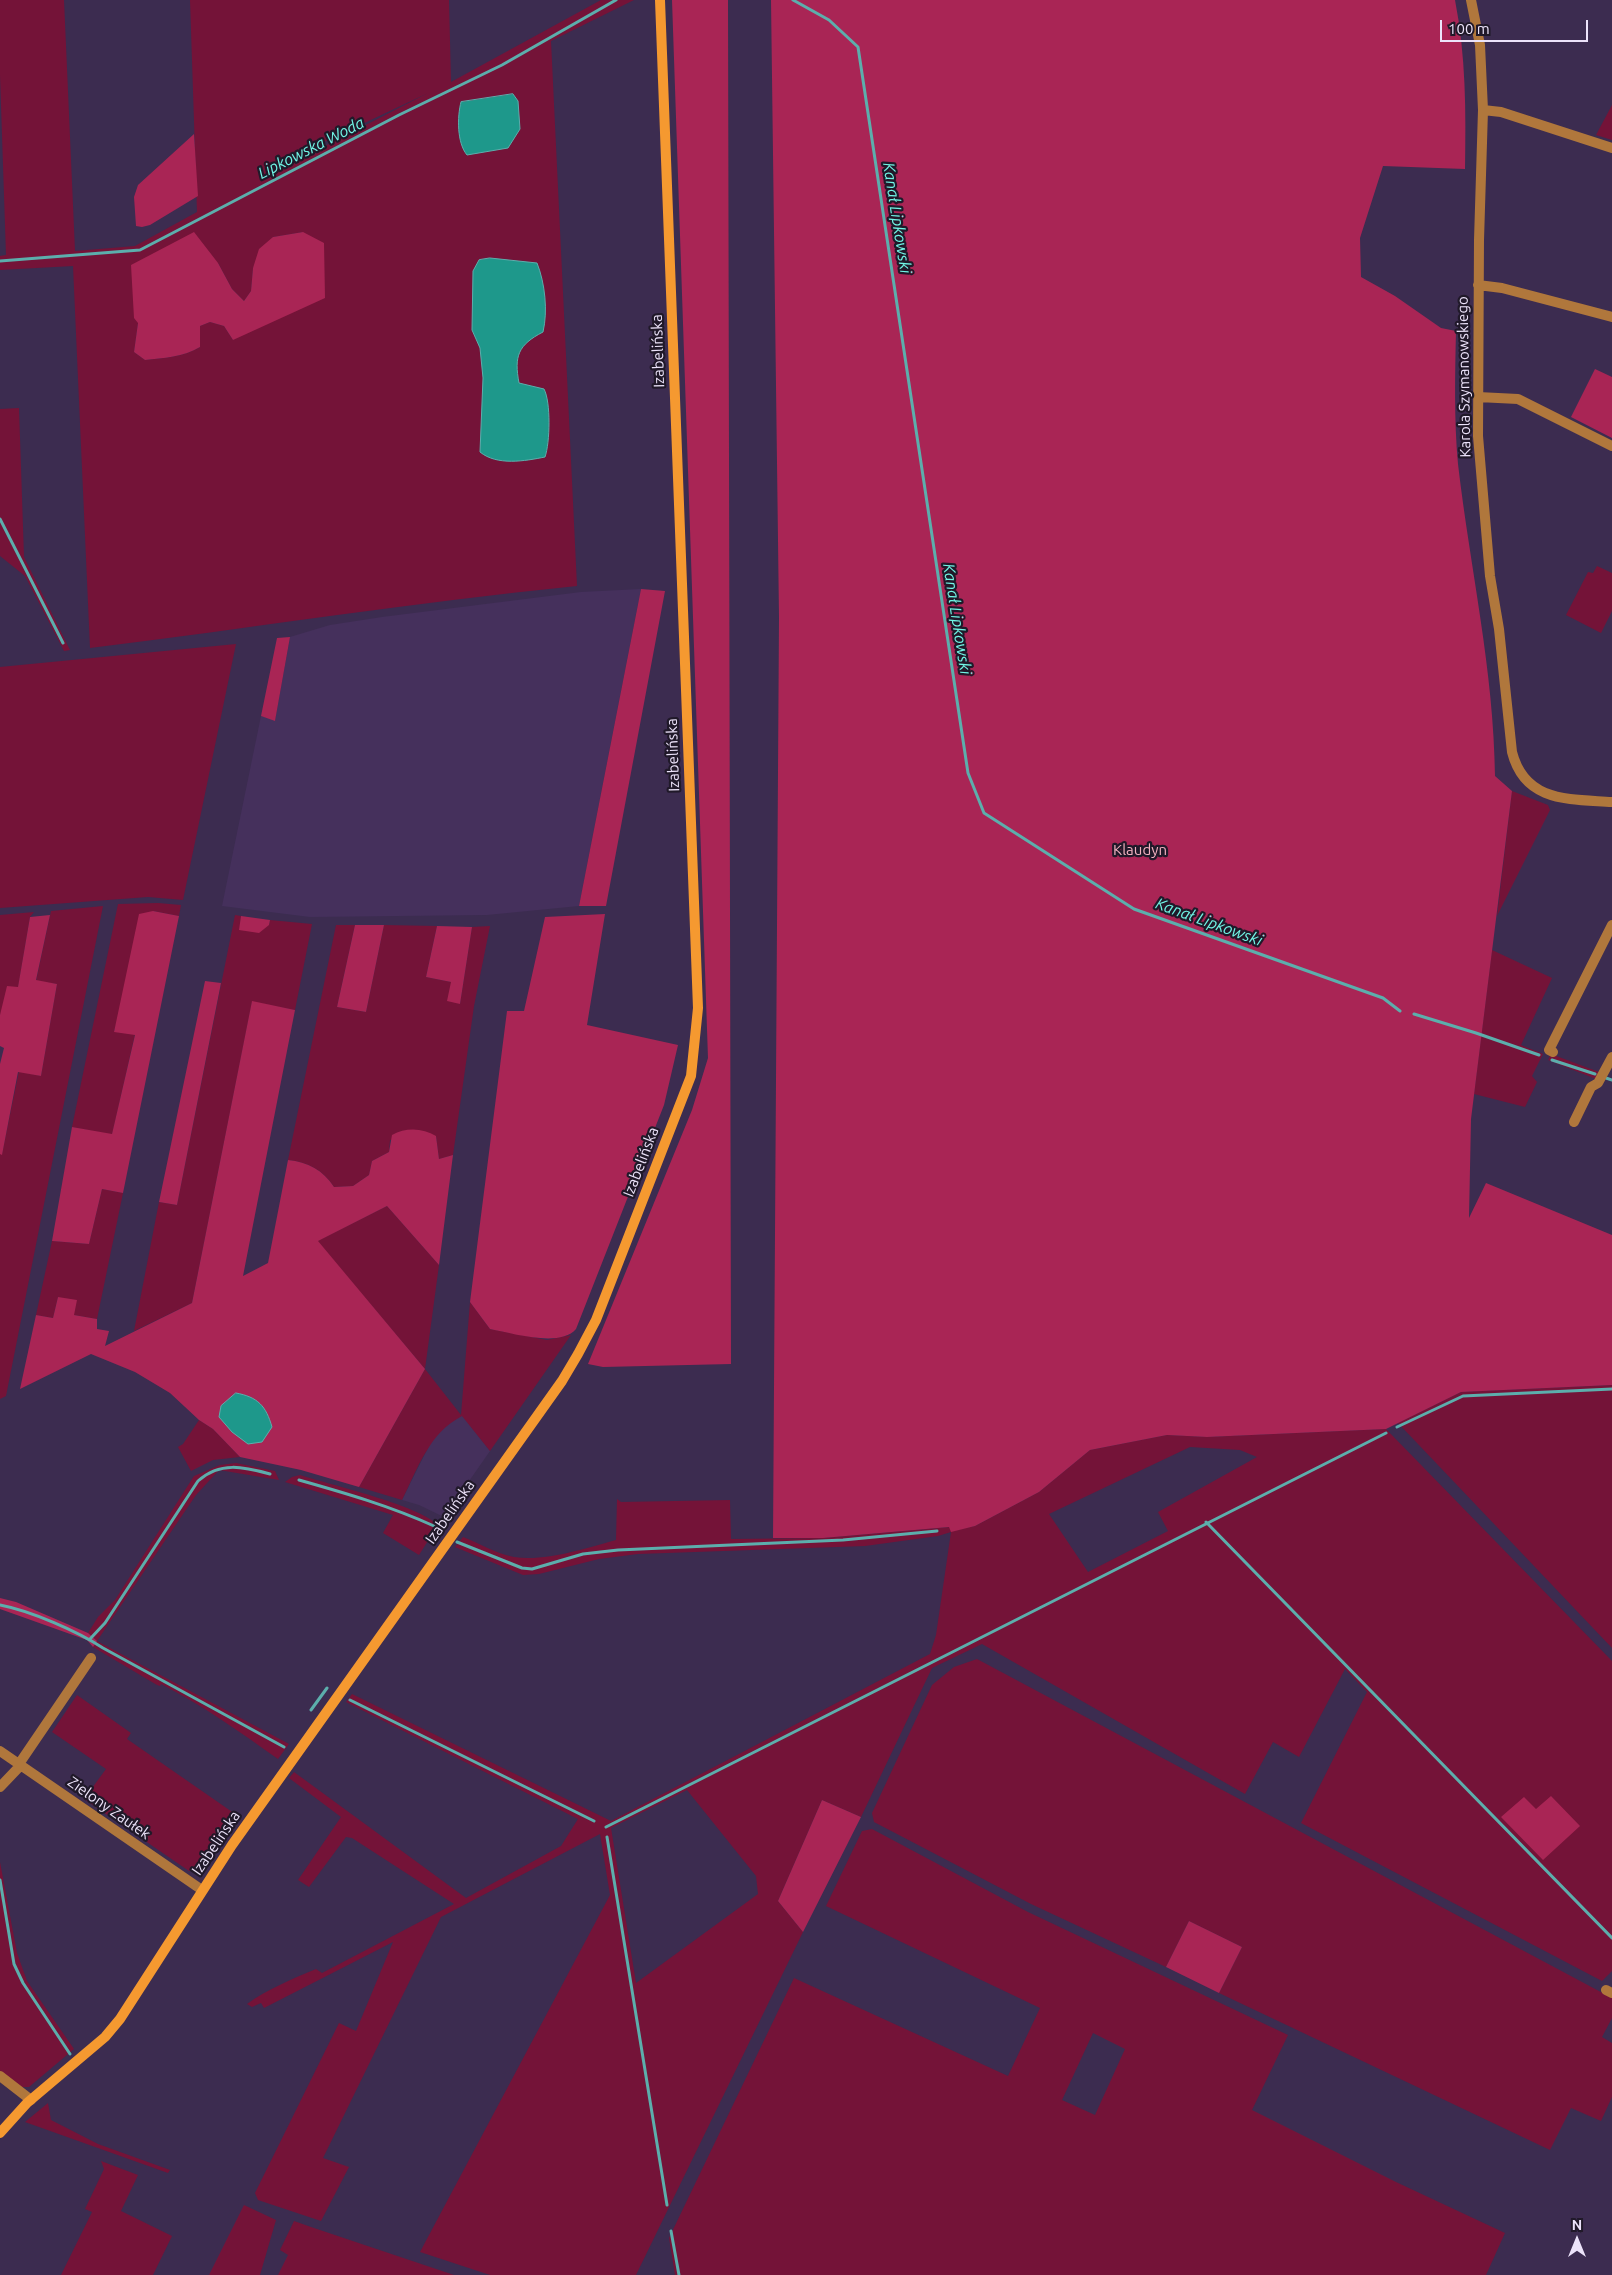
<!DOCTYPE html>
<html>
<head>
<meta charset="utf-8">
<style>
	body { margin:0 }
	#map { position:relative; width:1612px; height:2275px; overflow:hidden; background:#3c2c50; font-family:Ubuntu,sans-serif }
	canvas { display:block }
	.north { position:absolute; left:1552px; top:2215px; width:50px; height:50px; -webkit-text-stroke:4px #201929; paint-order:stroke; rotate:0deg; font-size:14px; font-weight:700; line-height:20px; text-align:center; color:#ece3fa }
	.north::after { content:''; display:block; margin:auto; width:18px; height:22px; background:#ece3fa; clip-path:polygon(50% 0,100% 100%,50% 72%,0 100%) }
	.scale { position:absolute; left:1440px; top:20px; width:148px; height:22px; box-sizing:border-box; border:2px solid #ece3fa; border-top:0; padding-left:6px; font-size:15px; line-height:18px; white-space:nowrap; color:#ece3fa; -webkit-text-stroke:4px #201929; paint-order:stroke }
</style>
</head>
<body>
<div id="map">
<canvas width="1612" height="2275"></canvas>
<div class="north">N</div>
<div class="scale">100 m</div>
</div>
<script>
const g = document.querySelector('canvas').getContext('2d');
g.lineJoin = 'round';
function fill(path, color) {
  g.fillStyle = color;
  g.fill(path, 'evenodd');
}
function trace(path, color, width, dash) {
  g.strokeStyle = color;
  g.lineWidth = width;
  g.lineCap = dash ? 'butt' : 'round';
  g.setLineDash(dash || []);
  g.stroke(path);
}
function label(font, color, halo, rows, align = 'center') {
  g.font = font + ' Ubuntu,sans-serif';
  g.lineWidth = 4.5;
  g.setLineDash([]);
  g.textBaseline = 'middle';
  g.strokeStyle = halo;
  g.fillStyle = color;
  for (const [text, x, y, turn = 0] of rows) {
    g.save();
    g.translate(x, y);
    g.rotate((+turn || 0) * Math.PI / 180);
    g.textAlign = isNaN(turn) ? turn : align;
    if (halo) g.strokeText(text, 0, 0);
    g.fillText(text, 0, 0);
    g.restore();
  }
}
const built = new Path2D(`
	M 641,589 L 579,906 L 487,915 L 310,917 L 222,906 L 261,716 L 275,720 L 290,637 L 330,625 L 382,617 L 581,592 Z
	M 462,1415 L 490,1451 L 444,1517 L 419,1505 L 402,1500 L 432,1440 L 449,1423 Z`);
const green = new Path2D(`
	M 0,0 L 64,0 L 75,251 L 135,246 L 197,212 L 190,0 L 449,0 L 451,82 L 601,0 L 634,0 L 551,41 L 577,586 C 414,602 253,628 90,648 L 73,266 L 0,270 L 0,256 L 6,255 L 0,75 ZM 428,93 L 323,147 L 322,147 L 322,143 ZM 303,232 L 233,340 L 224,326 L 210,322 L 200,326 L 200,347 C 184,357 163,358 145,360 L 134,352 L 138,323 L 218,263 L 232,289 L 244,301 L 251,291 L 253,268 L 273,237 Z
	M 1612,105 L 1612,140 L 1596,135 Z
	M 19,408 L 24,557 L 70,650 L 64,651 L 25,576 L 0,556 L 0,409 Z
	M 1597,566 L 1612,573 L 1612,611 L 1601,633 L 1566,615 L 1588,572 L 1593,573 Z
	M 236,644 L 183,900 L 148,897 L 0,908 L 0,667 Z
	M 1512,791 L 1548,805 L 1550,810 L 1497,916 Z
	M 158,903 L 181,905 L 179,916 L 153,911 L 114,1031 L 135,1034 L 112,1135 L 72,1127 L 118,904 Z
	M 103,906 L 6,1396 L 0,1399 L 0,1154 L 2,1154 L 19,1071 L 41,1076 L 57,984 L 36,981 L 51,911 Z
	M 34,912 L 30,917 L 18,988 L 0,1015 L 0,915 Z
	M 235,915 L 241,916 L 240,930 L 269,925 L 270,920 L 312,924 L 295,1010 L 252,1002 L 192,1303 L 134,1331 L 159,1202 L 177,1205 Z
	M 336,925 L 355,925 L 337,1007 L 366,1012 L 384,925 L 437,926 L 426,977 L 451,982 L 460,1004 L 472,927 L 490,926 L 474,1006 L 453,1155 L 439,1159 L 436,1136 L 390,1140 L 389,1152 L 372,1161 L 369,1175 L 353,1186 L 334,1187 C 323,1170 308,1162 288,1160 Z
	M 1492,950 L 1552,978 L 1521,1045 L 1543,1054 L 1532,1076 L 1537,1082 L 1525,1107 L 1474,1094 Z
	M 1551,1054 L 1599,1072 L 1596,1079 L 1548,1060 Z
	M 102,1189 L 123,1193 L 97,1319 L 74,1315 L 58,1297 L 53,1318 L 36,1315 L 52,1241 L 89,1244 Z
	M 387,1206 L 439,1265 L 425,1369 L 461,1415 L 470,1302 L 490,1329 L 547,1340 L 571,1335 L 490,1451 L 462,1416 C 429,1433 418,1468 402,1500 L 359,1487 L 425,1369 L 317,1241 Z
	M 1612,1385 L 1612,1648 L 1398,1423 L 1461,1392 Z
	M 199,1420 L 213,1429 L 240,1457 L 213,1460 L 191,1471 L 178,1447 L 183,1444 Z
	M 1386,1429 L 1612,1661 L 1612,1971 L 1602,1981 L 1301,1823 L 1367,1692 L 1345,1669 L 1299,1757 L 1273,1742 L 1245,1794 L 982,1644 L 932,1668 L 861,1817 L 822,1800 L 778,1901 L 803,1932 L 636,2275 L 490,2275 L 420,2252 L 610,1895 L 600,1834 L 441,1917 L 323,2158 L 349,2167 L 321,2221 L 258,2200 L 255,2193 L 339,2023 L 356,2031 L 393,1942 L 264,2008 L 261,2003 L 252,2007 L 247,2004 C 268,1989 292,1979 316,1969 L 322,1973 L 454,1904 L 352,1838 L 346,1837 L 309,1887 L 298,1880 L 341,1817 L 289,1778 L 294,1772 L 466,1898 L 561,1846 L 578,1819 L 346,1702 L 352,1694 L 611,1821 L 930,1654 L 936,1635 L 951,1532 L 938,1536 L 865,1546 L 638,1554 L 599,1559 L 539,1574 L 523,1575 L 455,1547 L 463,1537 C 479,1543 497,1554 514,1557 C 544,1562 587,1548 616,1540 L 617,1499 L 621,1502 L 730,1500 L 731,1539 L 823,1538 L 950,1527 L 951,1531 L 975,1526 L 1039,1492 L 1090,1450 L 1167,1435 L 1207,1437 ZM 1190,1447 L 1240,1450 L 1257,1457 L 1158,1512 L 1168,1531 L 1088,1572 L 1049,1514 ZM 687,1790 L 756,1876 L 758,1894 L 636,1983 L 611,1828 Z
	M 236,1463 L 275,1471 L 279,1480 L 219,1470 L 196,1495 L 97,1641 L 289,1744 L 278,1759 C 240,1732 202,1705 161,1684 L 160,1686 L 157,1685 L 93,1647 L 97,1641 L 88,1633 L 98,1617 L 115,1600 L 194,1476 L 220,1465 Z
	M 300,1475 C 331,1485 418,1505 438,1525 L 419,1555 L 383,1533 L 393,1515 L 285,1482 L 292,1477 Z
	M 977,1659 L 1612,1998 L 1612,2018 L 1602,2037 L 1612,2043 L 1612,2097 L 1601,2121 L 1571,2108 L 1550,2150 L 1219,1993 L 1242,1947 L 1189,1921 L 1166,1967 L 1031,1904 L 874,1822 L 872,1813 L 932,1685 L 954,1667 Z
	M 77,1695 L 131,1733 L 127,1739 L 238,1816 L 200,1869 L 189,1871 L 84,1799 L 106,1769 L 52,1732 Z
	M 872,1829 L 1028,1912 L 1288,2035 L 1252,2110 L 1396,2182 L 1505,2233 L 1486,2275 L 675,2275 L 669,2238 L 794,1978 L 1008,2076 L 1040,2008 L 826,1906 L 862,1831 ZM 1093,2033 L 1125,2049 L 1095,2115 L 1062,2100 Z
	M 0,1862 L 17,1953 L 27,1981 L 74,2049 L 29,2087 L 19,2087 L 0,2071 Z
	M 48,2103 L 51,2120 L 98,2144 L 170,2170 L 168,2173 L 25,2122 Z
	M 101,2161 L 138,2175 L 121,2211 L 172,2236 L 153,2275 L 61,2275 L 92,2212 L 85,2209 L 104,2169 Z
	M 244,2205 L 276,2220 L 260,2275 L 209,2275 Z
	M 294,2221 L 311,2227 L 454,2275 L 278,2275 L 288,2255 L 280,2250 Z`);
const forest = new Path2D(`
	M 672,0 L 728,0 L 731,1364 L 603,1367 L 588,1364 L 692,1110 L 708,1058 Z
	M 771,0 L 1455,0 C 1466,56 1466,112 1465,169 L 1383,166 L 1360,238 L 1361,277 L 1395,296 L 1441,328 L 1456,331 C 1455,375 1454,420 1458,464 C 1470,568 1494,671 1495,776 L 1512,791 L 1471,1119 L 1469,1218 L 1486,1183 L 1612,1235 L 1612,1385 L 1461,1392 L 1386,1429 L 1207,1437 L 1167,1435 L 1090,1450 L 1039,1492 L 975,1526 L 951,1532 L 949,1527 L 823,1538 L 773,1538 L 779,617 Z
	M 194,134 L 198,196 L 150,225 L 142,227 L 136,226 L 134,197 L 138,185 Z
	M 194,232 L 218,263 L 232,289 L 244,301 L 251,291 L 253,268 L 259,249 L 273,237 L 303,232 L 324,243 L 325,298 L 233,340 L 224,326 L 210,322 L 200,326 L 200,347 C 184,357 163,358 145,360 L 134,352 L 138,323 L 134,318 L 131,265 Z
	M 1595,369 L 1612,377 L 1612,438 L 1571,417 Z
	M 641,589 L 665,591 L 606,906 L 579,906 Z
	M 290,637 L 275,721 L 261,716 L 277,638 Z
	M 153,911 L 179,916 L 123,1193 L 102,1189 L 89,1244 L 52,1241 L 72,1127 L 112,1134 L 135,1035 L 114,1032 L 139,914 Z
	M 605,914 L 587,1025 L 678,1045 L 664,1105 L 576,1329 C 560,1348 512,1333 490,1329 L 470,1302 L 507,1011 L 524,1011 L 545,917 Z
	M 50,915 L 36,980 L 57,984 L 41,1076 L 18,1072 L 2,1155 L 0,1154 L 0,1064 L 4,1048 L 0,1046 L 0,1015 L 7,986 L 18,987 L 30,917 Z
	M 241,916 L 270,920 L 269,925 L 259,933 L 239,930 Z
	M 355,925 L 384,925 L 366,1012 L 337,1007 Z
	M 437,926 L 472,927 L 460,1004 L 447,1001 L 451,982 L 426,977 Z
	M 205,981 L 221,983 L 177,1205 L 159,1202 Z
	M 252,1001 L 295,1010 L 243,1276 L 268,1263 L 288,1160 C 308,1162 323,1170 334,1187 L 353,1186 L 369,1175 L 372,1161 L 389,1152 L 392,1135 C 406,1127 423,1128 436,1136 L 439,1159 L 453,1155 L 439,1265 L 387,1206 L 318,1241 L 425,1369 L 359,1487 L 301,1470 L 240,1457 L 213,1429 L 199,1420 L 170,1393 L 135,1372 L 91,1354 L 20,1389 L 36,1315 L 53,1318 L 58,1297 L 77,1300 L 74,1315 L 97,1319 L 97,1329 L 109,1331 L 105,1346 L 192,1303 Z
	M 0,1598 L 16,1602 L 88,1633 L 97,1641 L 93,1647 L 87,1640 L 0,1609 Z
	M 1551,1796 L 1580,1826 L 1543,1860 L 1501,1817 L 1524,1797 L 1536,1809 Z
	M 822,1800 L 861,1817 L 803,1932 L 778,1901 Z
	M 1189,1921 L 1242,1947 L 1219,1993 L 1166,1967 Z`);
const water = new Path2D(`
	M 513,94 L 518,101 L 520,129 L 508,148 L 467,155 C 457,143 457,117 461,102 Z
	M 490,258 L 537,263 C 545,283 548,311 543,332 C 518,345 514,356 519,383 L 544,389 C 551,402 550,443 545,457 C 525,461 497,466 480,452 L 483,378 L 480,348 L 472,330 L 473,271 L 479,260 Z
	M 236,1393 C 258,1397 266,1406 272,1427 L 262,1442 L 248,1444 L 232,1432 L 219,1417 L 221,1406 Z`);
const stream = new Path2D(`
	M 793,0 L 829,20 L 858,47 L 968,773 L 984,813 L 1134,909 L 1383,998 L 1400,1011
	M 0,261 L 140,250 L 399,115 L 502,65 L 616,0
	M 0,519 L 63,643
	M 1414,1014 L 1476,1033 L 1539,1055
	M 1552,1060 L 1595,1074
	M 1606,1078 L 1612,1080
	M 1397,1427 L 1463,1396 L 1612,1389
	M 299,1480 C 345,1493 390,1506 434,1526
	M 1206,1522 L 1612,1938
	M 457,1542 L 522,1568 L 532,1569 L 583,1554 L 618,1550 L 843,1540 L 937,1531
	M 0,1605 C 31,1611 77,1631 103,1648 L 284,1747
	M 90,1639 L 105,1623 L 198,1481 C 220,1461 244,1467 270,1474
	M 350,1700 L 594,1821
	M 311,1710 L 327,1688
	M 606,1827 L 1386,1433
	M 607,1837 L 667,2205
	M 0,1880 L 14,1964 L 23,1983 L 70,2054
	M 671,2231 L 679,2275`);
const street = new Path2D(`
	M 1471,0 L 1480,45 L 1483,110 L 1479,240 L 1478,436 L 1490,576 L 1499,629 L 1512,752 C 1525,803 1570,799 1612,802
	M 1483,110 L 1501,112 L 1612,148
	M 1478,285 L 1502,288 L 1612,317
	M 1478,397 L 1518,399 L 1612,446
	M 1553,1052 L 1549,1050 L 1612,925
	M 1574,1122 L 1591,1087 L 1598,1083 L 1612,1057
	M 0,1751 L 202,1890
	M 19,1764 L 91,1658
	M 0,1787 L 21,1765
	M 1606,1990 L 1612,1993
	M 0,2076 L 31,2100`);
const secondary = new Path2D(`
	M 0,2133 L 27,2103 L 105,2037 L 120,2019 L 232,1845 L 562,1381 L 578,1354 L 596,1320 L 691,1076 L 698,1008 L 660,0`);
const streetNames = [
	["Izabelińska",658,351,-92],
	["Karola Szymanowskiego",1464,377,-91],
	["Izabelińska",673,755,-92],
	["Izabelińska",641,1162,-69],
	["Izabelińska",450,1512,-55],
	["Zielony Zaułek",109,1808,35],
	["Izabelińska",216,1843,-56]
];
const parkNames = [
	["Klaudyn",1140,850]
];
const waterNames = [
	["Lipkowska Woda",311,148,-27],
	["Kanał Lipkowski",897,218,81],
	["Kanał Lipkowski",957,619,81],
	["Kanał Lipkowski",1209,922,20]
];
fill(built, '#45305c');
fill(green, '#741338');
fill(forest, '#a92555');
fill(water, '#1e988b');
trace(water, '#5caeac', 1);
trace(stream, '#5caeac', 3);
trace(street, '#b0773c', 10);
trace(secondary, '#f59930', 10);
label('15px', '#ece3fa', '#201929', streetNames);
label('15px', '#f4b1c0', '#201929', parkNames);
label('italic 16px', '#71f6e6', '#201929', waterNames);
</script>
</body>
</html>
